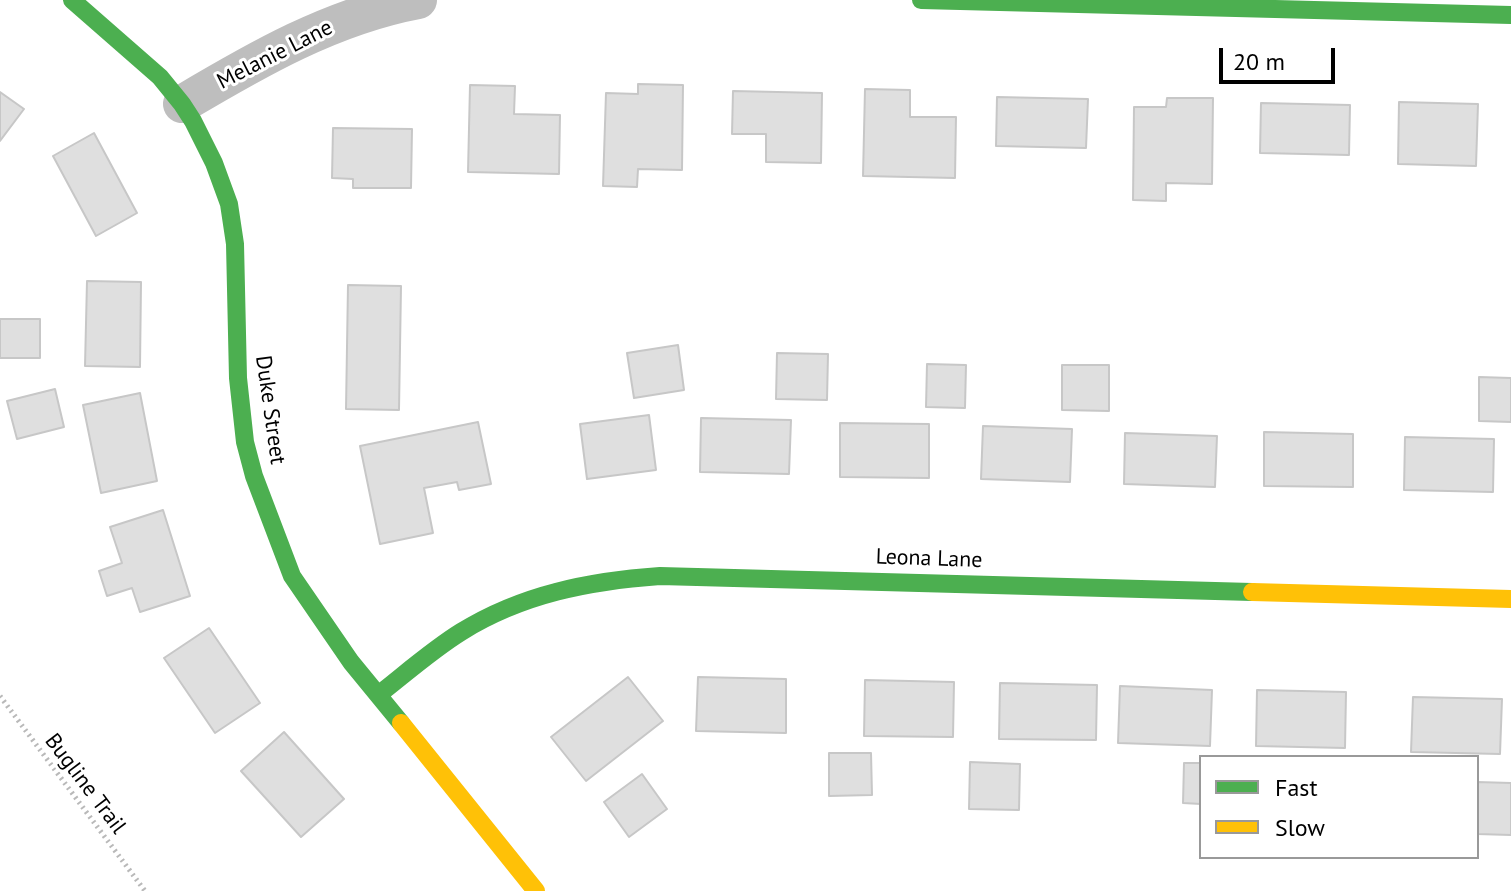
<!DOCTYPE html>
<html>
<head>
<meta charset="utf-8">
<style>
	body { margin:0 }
	#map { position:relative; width:1511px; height:891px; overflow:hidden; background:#fff; font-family:"PT Sans",sans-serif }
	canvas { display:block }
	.legend { position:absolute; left:1199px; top:755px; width:280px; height:104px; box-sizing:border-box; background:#fff; border:2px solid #999; margin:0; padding:10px 14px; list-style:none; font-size:24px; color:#000 }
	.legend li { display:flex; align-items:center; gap:16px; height:40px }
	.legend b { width:40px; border:2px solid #999 }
	.scale { position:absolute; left:1219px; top:48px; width:116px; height:36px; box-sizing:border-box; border:4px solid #000; border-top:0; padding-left:10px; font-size:24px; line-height:28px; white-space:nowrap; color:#000; -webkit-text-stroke:6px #fff; paint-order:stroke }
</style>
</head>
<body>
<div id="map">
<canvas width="1511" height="891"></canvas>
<ul class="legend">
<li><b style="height:10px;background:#4caf50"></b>Fast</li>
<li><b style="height:10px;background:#ffc107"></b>Slow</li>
</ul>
<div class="scale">20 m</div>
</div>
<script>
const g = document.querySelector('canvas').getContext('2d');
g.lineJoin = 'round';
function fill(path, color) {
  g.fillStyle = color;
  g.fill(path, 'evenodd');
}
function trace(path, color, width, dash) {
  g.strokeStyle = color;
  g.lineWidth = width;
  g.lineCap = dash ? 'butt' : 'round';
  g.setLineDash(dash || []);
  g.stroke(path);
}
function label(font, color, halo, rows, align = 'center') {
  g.font = font + ' "PT Sans",sans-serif';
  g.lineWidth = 6;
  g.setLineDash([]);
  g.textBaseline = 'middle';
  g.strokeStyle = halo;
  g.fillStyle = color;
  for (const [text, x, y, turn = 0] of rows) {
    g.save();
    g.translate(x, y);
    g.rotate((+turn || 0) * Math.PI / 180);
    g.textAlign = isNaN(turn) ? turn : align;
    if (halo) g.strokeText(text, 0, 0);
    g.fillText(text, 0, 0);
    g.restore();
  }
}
const building = new Path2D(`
	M 638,84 L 683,85 L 682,170 L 638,169 L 637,187 L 603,186 L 606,93 L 638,94 Z
	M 470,85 L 515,86 L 514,114 L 560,115 L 559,174 L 468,172 Z
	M 865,89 L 910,90 L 910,117 L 956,117 L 955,178 L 863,176 Z
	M 733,91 L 822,93 L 821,163 L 766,162 L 766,134 L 732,134 Z
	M 0,92 L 24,109 L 0,141 Z
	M 997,97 L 1088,99 L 1086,148 L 996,146 Z
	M 1167,98 L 1213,98 L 1212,184 L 1166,183 L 1166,201 L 1133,200 L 1134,107 L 1166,107 Z
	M 1399,102 L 1478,104 L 1476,166 L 1398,164 Z
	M 1261,103 L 1350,105 L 1349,155 L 1260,153 Z
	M 333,128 L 412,129 L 411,188 L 353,188 L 353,179 L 332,178 Z
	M 94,133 L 137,213 L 96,236 L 53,156 Z
	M 87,281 L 141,282 L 140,367 L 85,366 Z
	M 348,285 L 401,286 L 399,410 L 346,409 Z
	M 0,319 L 40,319 L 40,358 L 0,358 Z
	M 678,345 L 684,390 L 634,398 L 627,353 Z
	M 777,353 L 828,354 L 827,400 L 776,399 Z
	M 927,364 L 966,365 L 965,408 L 926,407 Z
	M 1062,365 L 1109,365 L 1109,411 L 1062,410 Z
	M 1479,377 L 1511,378 L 1511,422 L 1479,421 Z
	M 55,389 L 64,427 L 17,439 L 7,401 Z
	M 140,393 L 157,481 L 101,493 L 83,405 Z
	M 649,415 L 656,470 L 587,479 L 580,424 Z
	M 701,418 L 791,420 L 789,474 L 700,472 Z
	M 478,422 L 491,484 L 459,490 L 457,482 L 424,488 L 433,533 L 380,544 L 360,446 Z
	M 840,423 L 929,424 L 929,478 L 840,477 Z
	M 983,426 L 1072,429 L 1070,482 L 981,479 Z
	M 1264,432 L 1353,434 L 1353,487 L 1264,486 Z
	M 1125,433 L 1217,436 L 1215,487 L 1124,484 Z
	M 1405,437 L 1494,439 L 1493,492 L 1404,490 Z
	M 163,510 L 190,596 L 140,612 L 132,588 L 107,596 L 99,571 L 122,563 L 110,527 Z
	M 209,628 L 260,703 L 215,733 L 164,658 Z
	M 628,677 L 663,721 L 586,781 L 551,737 Z
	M 698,677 L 786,679 L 786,733 L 696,731 Z
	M 865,680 L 954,682 L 953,737 L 864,736 Z
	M 1000,683 L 1097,685 L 1096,740 L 999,739 Z
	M 1120,686 L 1212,690 L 1210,746 L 1118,743 Z
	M 1257,690 L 1346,692 L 1345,748 L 1256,746 Z
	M 1413,697 L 1502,699 L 1500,754 L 1411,752 Z
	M 284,732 L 344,799 L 301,837 L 241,771 Z
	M 829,753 L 871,753 L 872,795 L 829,796 Z
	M 970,762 L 1020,764 L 1019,810 L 969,809 Z
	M 1184,763 L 1201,763 L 1201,804 L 1183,803 Z
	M 642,774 L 667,809 L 629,837 L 604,802 Z
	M 1477,782 L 1511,783 L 1511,835 L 1477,834 Z`);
const path = new Path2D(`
	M 0,696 L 145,891`);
const street = new Path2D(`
	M 182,104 C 256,60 332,16 418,0`);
const fast = new Path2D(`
	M 72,0 L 160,77 L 182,104 L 193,121 L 214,163 L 229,204 L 235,244 L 238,378 L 245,442 L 254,476 L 292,576 L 351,662 L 401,723
	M 921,0 L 1511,15
	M 378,695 C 405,674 432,650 461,632 C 522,594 590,581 660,576 L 1252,592`);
const slow = new Path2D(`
	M 1252,592 L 1511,599
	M 401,723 L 536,891`);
const streetNames = [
	["Melanie Lane",275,55,-27],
	["Duke Street",270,410,82],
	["Leona Lane",929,559,2],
	["Bugline Trail",85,784,53]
];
fill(building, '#dfdfdf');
trace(building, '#c7c7c7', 2);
trace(path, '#b9b9b9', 5, [2, 4]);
trace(street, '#bebebe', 38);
trace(fast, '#4caf50', 18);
trace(slow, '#ffc107', 18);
label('22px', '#000', '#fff', streetNames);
</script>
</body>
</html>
